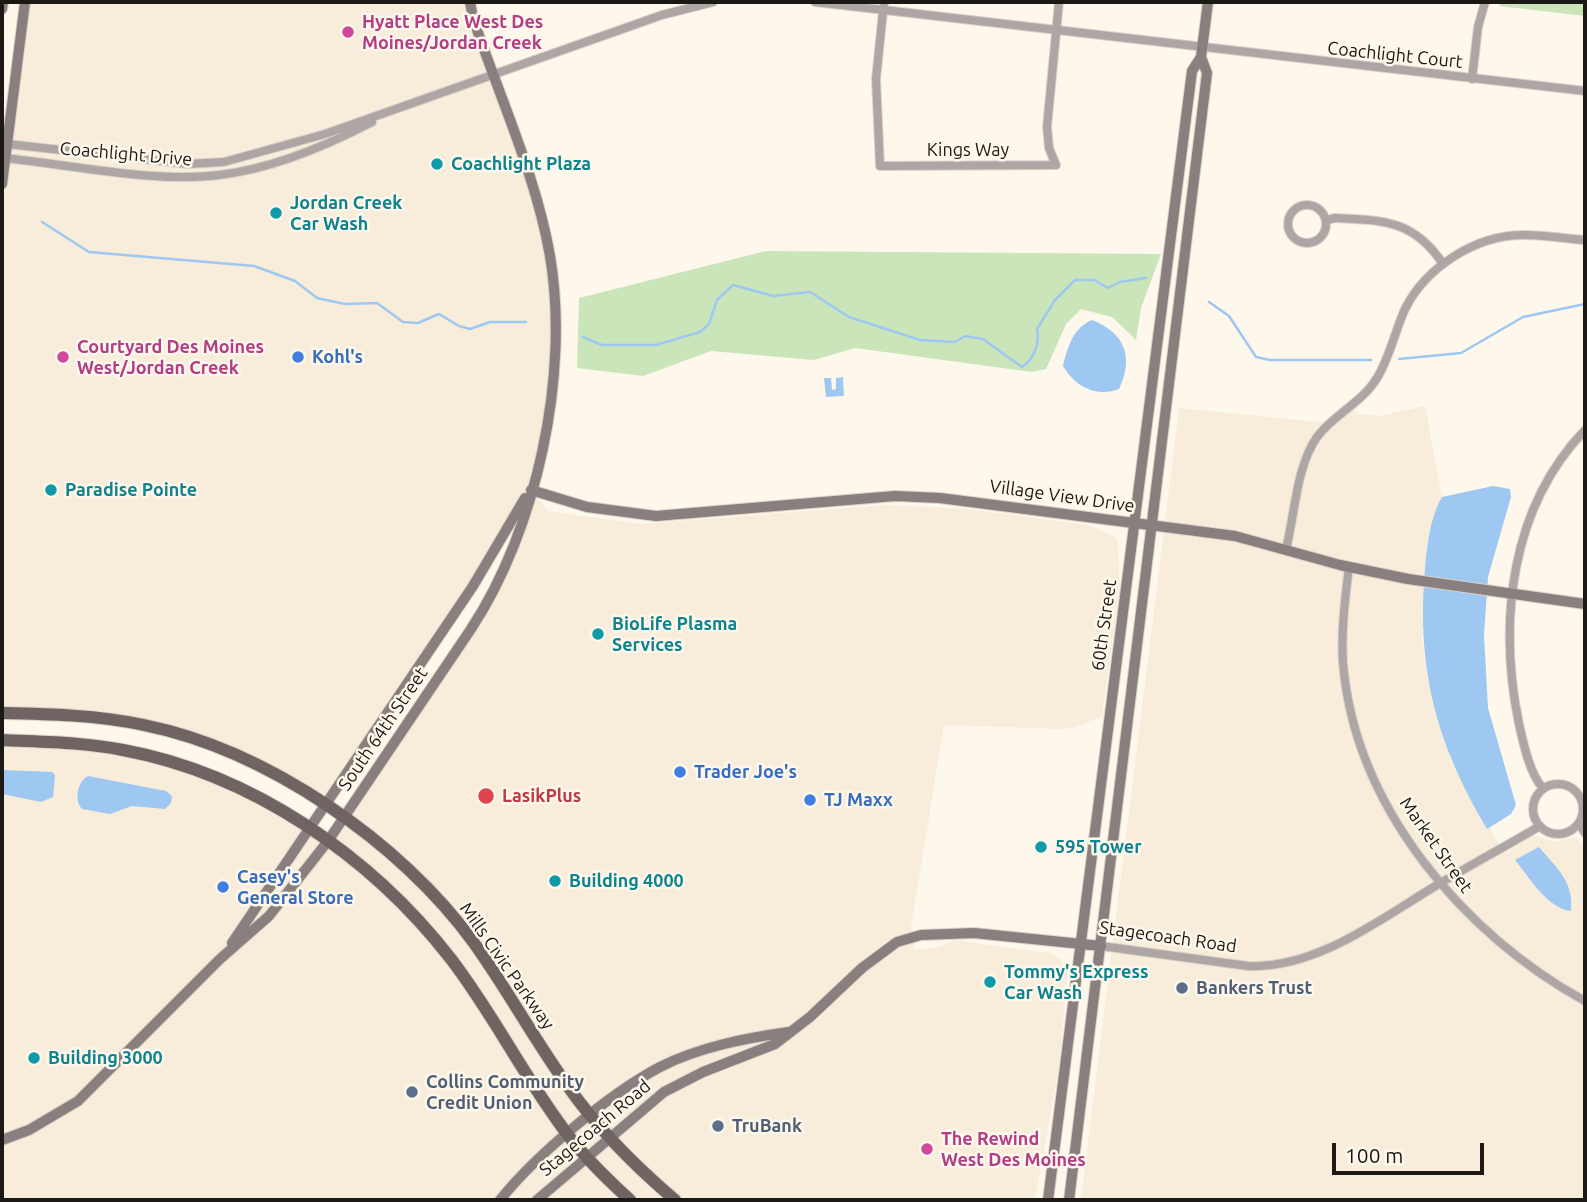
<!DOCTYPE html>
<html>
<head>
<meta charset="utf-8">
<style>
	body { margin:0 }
	#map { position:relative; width:1587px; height:1202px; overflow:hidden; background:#fef7eb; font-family:Ubuntu,sans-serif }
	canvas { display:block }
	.frame { position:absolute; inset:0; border:4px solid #1c1915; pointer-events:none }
	.scale { position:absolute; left:1332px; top:1143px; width:152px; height:32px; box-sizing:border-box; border:4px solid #1c1915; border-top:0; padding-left:9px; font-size:21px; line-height:24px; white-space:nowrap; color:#1c1915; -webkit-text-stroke:5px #fef7eb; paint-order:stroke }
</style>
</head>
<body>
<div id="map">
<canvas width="1587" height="1202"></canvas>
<div class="frame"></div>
<div class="scale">100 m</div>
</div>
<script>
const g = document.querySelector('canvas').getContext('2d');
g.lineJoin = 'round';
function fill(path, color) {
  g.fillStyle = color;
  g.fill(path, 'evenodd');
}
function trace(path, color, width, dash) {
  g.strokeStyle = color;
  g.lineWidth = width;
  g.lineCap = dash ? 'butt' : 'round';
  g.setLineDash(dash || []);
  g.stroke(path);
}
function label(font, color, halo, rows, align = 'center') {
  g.font = font + ' Ubuntu,sans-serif';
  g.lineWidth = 5;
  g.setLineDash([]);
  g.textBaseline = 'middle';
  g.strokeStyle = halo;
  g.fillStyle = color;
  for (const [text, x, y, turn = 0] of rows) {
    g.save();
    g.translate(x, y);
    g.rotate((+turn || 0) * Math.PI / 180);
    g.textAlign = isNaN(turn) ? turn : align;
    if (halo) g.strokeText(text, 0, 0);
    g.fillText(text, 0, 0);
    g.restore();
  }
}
const built = new Path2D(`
	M 25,2 L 470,2 L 550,257 L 555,361 L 531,490 L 548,511 L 640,524 L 885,505 L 968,509 L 1087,525 L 1117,538 L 1120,585 L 1102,716 L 1073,728 L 1062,729 L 944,725 L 911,927 L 914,950 L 940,947 L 953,940 L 1048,953 L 1060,958 L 1068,971 L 1059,1066 L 1035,1200 L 2,1200 L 2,740 L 94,746 L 205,773 L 328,841 L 489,601 L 530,493 L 326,806 L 269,773 L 147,725 L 2,713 L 2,184 Z
	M 1425,406 L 1442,497 L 1427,556 L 1422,641 L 1428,682 L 1451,761 L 1504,853 L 1533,835 L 1554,842 L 1575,837 L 1585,848 L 1585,1200 L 1081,1200 L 1179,408 L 1328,423 L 1350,407 L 1359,414 L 1381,416 Z`);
const green = new Path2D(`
	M 1502,2 L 1567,4 L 1585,2 L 1585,16 L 1499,6 Z
	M 766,251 L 1161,254 L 1141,308 L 1136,340 L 1112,317 L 1081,309 L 1066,324 L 1046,369 L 1032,372 L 855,348 L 814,360 L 711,351 L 643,376 L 577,368 L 579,298 Z`);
const water = new Path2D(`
	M 1092,320 C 1125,333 1134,357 1119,389 C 1097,398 1074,386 1063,366 C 1068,346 1073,328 1092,320 Z
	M 843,377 L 844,396 L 826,397 L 824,378 L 831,378 L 832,390 L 836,389 L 836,378 Z
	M 1493,486 L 1510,489 L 1511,497 L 1488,577 L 1484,635 L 1488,708 L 1516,805 L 1511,814 L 1487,829 C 1436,743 1416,669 1425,569 C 1427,547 1430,517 1442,497 Z
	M 2,770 L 52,772 L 55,775 L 53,797 L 41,802 L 2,794 Z
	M 88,776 L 166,791 L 172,796 L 171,803 L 165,809 L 132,806 L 110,814 L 82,809 C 74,800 77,782 88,776 Z
	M 1539,847 C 1557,869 1574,881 1571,911 C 1548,909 1529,877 1515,860 Z`);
const stream = new Path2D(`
	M 42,222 L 89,252 L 254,266 L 295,281 L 317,298 L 345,304 L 377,303 L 403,322 L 418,323 L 439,314 L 459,326 L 470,329 L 490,322 L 526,322
	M 1209,302 L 1229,316 L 1256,357 L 1270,360 L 1371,360
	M 583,337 L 602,345 L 656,345 L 700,332 L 709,324 L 717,300 L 733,285 L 773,296 L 810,292 L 849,317 L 920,340 L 955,342 L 965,336 L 983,339 L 1022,367 C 1034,359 1040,343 1037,329 L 1055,300 L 1075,280 L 1094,280 L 1108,288 L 1120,282 L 1146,278
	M 1399,359 L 1461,353 L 1523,317 L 1585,304`);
const street = new Path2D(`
	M 815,2 L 1585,91
	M 884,2 L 876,79 L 880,166 L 1056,165 L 1049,148 L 1047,127 L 1059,2
	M 1472,79 L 1478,27 L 1485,2
	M 7,144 L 188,164 L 224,162 L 325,134 L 662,15 L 713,2
	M 5,158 C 71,165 155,183 219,175 C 271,169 326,146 372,122
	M1288 224a19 19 0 1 1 38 0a19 19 0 1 1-38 0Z
	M 1327,220 L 1335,218 C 1383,220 1414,220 1443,264
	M 1286,549 C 1295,514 1296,467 1317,437 C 1334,414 1362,403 1377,378 C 1390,357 1395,331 1405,309 C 1426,267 1475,236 1521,235 C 1543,234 1564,239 1585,240
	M 1349,567 C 1345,599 1341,630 1343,663 C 1355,807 1463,934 1585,1001
	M1533 809a25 25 0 1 1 50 0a25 25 0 1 1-50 0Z
	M 1543,788 C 1530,775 1523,742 1519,724 C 1498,622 1510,508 1585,430
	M 1579,824 L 1585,833
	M 1101,946 L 1248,966 C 1311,969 1373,925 1424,893 C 1461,870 1501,849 1540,826`);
const secondary = new Path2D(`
	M 2,9 L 3,2
	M 2,184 L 25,2
	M 531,490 L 587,507 L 656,516 L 895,496 L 940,498 L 1235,536 L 1340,565 L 1408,579 L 1585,604
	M 232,943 L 473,586 L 525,498
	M 2,1140 L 29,1130 L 78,1101 L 220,959 L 269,916 L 328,841 L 471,629 C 537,529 570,374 550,256 C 536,175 499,96 473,18 L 470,2
	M 500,1200 C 536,1155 609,1094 660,1067 C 699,1047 746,1038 789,1032
	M 537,1200 L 664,1092 L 703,1072 L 775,1044 L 810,1017 L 862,968 L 897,942 L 921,935 L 974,933 L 1101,946
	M 1048,1200 L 1192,71 L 1201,57 L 1208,2
	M 1069,1200 L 1207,73 L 1201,57`);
const primary = new Path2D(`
	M 2,713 C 49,714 97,715 144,725 C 267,750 401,842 474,943 C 507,989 534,1039 567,1085 C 597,1128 635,1166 675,1200
	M 2,740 C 42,742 83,742 123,750 C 252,774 371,856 451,959 C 494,1015 525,1079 568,1135 C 586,1159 608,1180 630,1200`);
const markers = [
	[348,32,7,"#d1479c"],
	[437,164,7,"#0f9aa8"],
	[276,213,7,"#0f9aa8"],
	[63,357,7,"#d1479c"],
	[298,357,7,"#3f7fe0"],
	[51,490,7,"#0f9aa8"],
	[598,634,7,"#0f9aa8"],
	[680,772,7,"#3f7fe0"],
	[486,796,9,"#e0444e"],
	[810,800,7,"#3f7fe0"],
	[1041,847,7,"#0f9aa8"],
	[555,881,7,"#0f9aa8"],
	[223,887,7,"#3f7fe0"],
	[990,982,7,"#0f9aa8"],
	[1182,988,7,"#5c6f8a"],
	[34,1058,7,"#0f9aa8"],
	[412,1092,7,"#5c6f8a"],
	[718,1126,7,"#5c6f8a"],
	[927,1149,7,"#d1479c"]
];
const hotelNames = [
	["Hyatt Place West Des",362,22],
	["Moines/Jordan Creek",362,43],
	["Courtyard Des Moines",77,347],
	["West/Jordan Creek",77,368],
	["The Rewind",941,1139],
	["West Des Moines",941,1160]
];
const streetNames = [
	["Coachlight Court",1395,55,6],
	["Kings Way",968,150],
	["Coachlight Drive",126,154,5],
	["Village View Drive",1062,496,8],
	["60th Street",1104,625,-82],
	["South 64th Street",383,729,-56],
	["Market Street",1436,845,55],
	["Stagecoach Road",1168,937,8],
	["Mills Civic Parkway",507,966,55],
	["Stagecoach Road",595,1128,-40]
];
const cultureNames = [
	["Coachlight Plaza",451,164],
	["Jordan Creek",290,203],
	["Car Wash",290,224],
	["Paradise Pointe",65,490],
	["BioLife Plasma",612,624],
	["Services",612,645],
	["595 Tower",1055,847],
	["Building 4000",569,881],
	["Tommy's Express",1004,972],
	["Car Wash",1004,993],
	["Building 3000",48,1058]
];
const shopNames = [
	["Kohl's",312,357],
	["Trader Joe's",694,772],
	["TJ Maxx",824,800],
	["Casey's",237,877],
	["General Store",237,898]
];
const healthNames = [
	["LasikPlus",502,796]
];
const serviceNames = [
	["Bankers Trust",1196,988],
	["Collins Community",426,1082],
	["Credit Union",426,1103],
	["TruBank",732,1126]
];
fill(built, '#f8edda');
fill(green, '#cbe5ba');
fill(water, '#9ec8f2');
trace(stream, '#9ec8f2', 2.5);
trace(street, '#dad3c9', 10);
trace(secondary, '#dad3c9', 12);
trace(primary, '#dad3c9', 14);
trace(street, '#ada6a5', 8);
trace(secondary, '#897f7e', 10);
trace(primary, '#6f6462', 12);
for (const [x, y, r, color] of markers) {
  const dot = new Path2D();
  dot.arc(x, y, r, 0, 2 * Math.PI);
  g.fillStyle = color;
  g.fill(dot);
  trace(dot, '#fef7eb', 2.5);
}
label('bold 18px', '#b23c85', '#fef7eb', hotelNames, 'left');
label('18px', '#1c1915', '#fef7eb', streetNames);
label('bold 18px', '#0d838f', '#fef7eb', cultureNames, 'left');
label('bold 18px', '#366cbe', '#fef7eb', shopNames, 'left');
label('bold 18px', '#be3a42', '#fef7eb', healthNames, 'left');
label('bold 18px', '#4e5e75', '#fef7eb', serviceNames, 'left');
</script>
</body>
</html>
